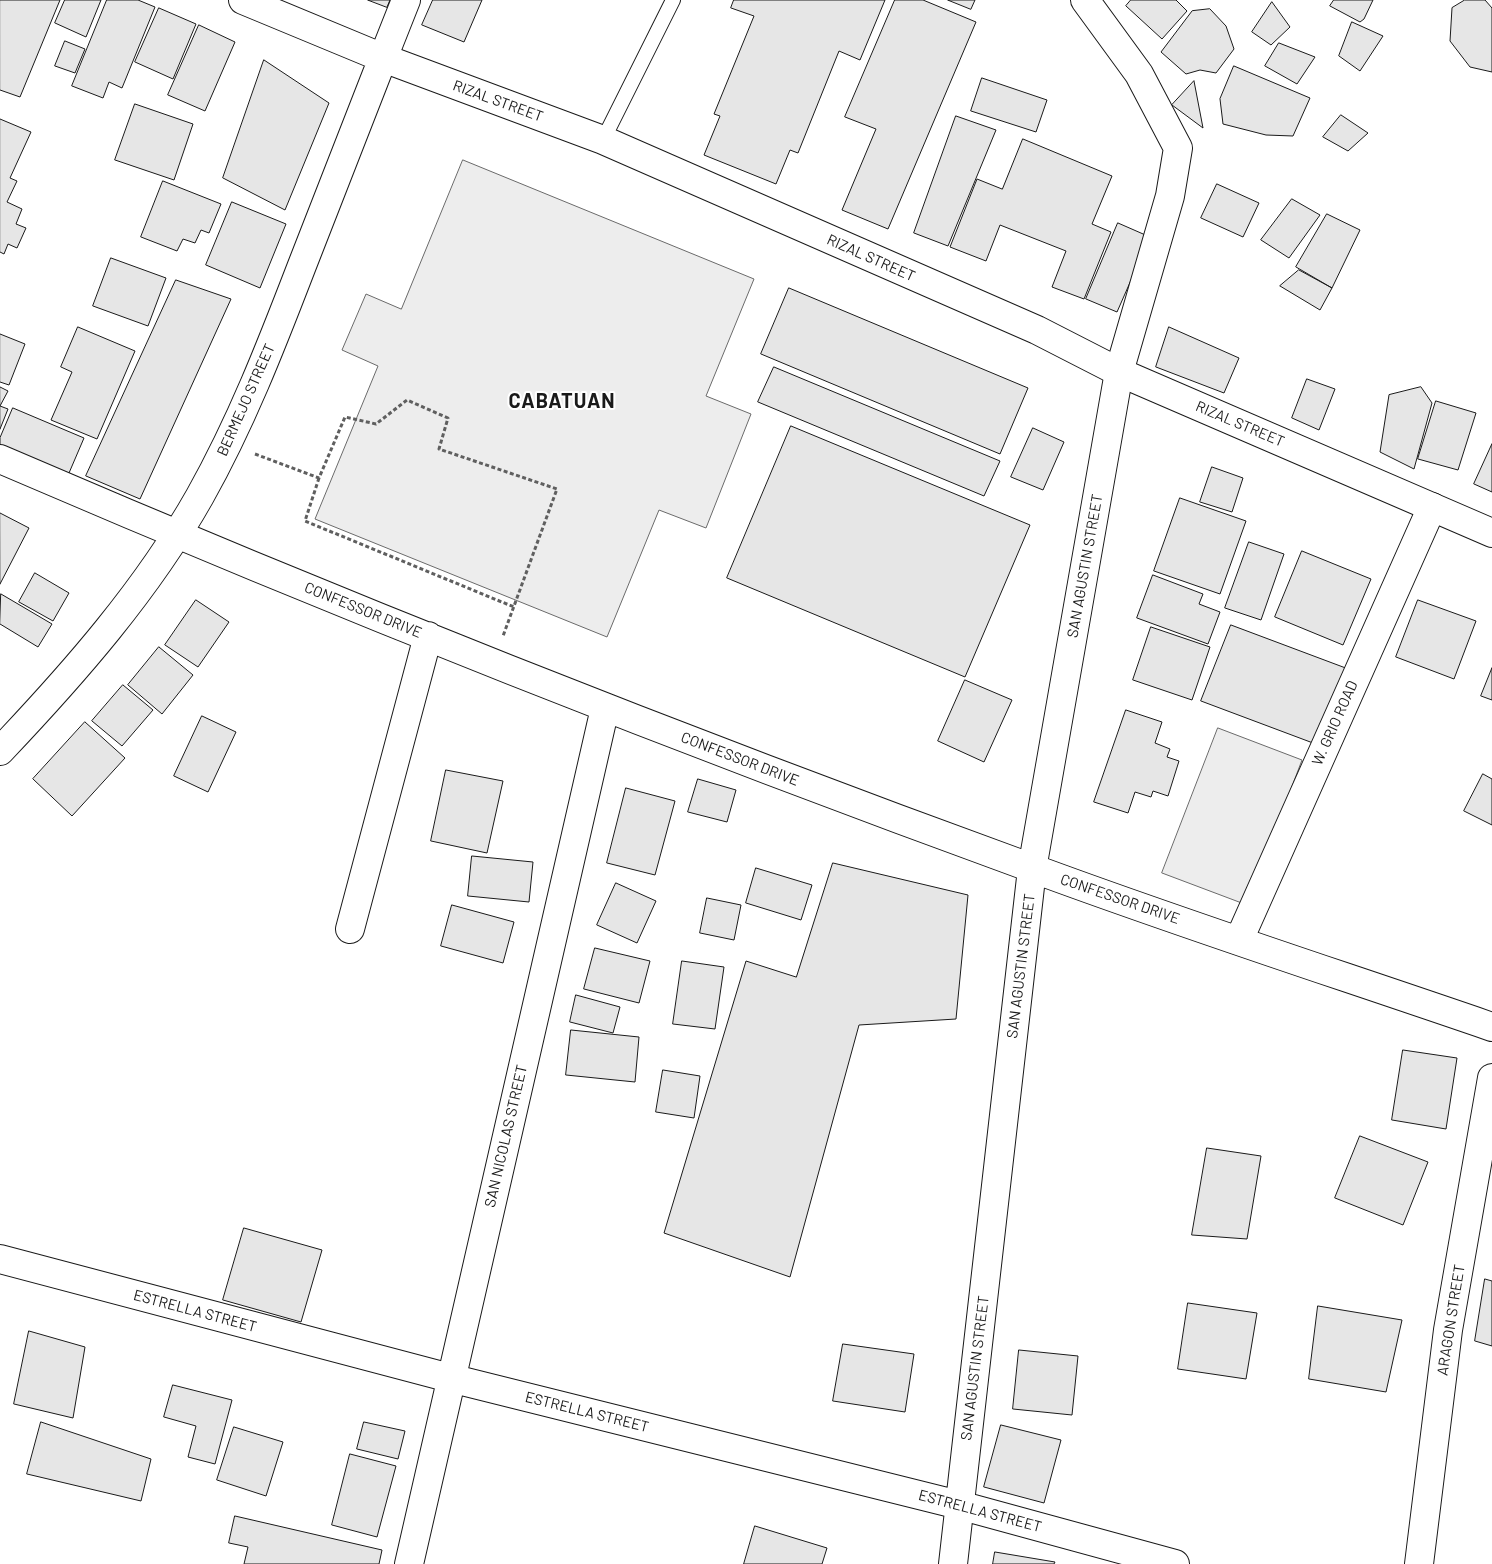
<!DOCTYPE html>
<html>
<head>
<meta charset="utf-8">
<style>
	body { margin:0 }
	canvas { display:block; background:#fff }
</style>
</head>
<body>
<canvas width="1492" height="1564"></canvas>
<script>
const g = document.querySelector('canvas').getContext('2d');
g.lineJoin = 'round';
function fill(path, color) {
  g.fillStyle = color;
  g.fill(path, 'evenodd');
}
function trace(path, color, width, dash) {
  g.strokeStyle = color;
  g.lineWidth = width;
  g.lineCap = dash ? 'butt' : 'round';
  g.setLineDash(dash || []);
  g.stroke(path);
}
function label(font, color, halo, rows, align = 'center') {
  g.font = font + ' Barlow,sans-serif';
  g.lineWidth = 4;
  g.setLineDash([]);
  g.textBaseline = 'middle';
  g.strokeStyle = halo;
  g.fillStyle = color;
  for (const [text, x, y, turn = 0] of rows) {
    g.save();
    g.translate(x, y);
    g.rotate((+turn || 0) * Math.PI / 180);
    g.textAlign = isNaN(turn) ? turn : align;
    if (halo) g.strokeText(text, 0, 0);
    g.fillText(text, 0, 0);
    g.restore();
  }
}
const built = new Path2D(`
	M 463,160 L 754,279 L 706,396 L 751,414 L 706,528 L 659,510 L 607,637 L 315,519 L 378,366 L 342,350 L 366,294 L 401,309 Z
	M 1218,728 L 1302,760 L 1247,905 L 1162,873 Z`);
const building = new Path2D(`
	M 0,0 L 60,0 L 20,97 L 0,90 Z
	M 65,0 L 101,0 L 86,37 L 55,23 Z
	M 107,0 L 138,0 L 155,7 L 122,88 L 109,82 L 103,98 L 72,86 Z
	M 368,0 L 390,0 L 387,7 Z
	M 433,0 L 482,0 L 464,42 L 422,25 Z
	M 734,0 L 885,0 L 860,60 L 839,51 L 798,153 L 790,150 L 776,184 L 704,155 L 720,116 L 714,114 L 754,16 L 731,8 Z
	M 895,0 L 923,0 L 976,22 L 888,229 L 842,210 L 876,129 L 845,117 Z
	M 948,0 L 975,0 L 971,9 Z
	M 1131,0 L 1176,0 L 1187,11 L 1162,39 L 1126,6 Z
	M 1334,0 L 1373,0 L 1364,19 L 1360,22 L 1330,6 Z
	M 1465,0 L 1485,0 L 1492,8 L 1492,72 L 1470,67 L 1450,41 L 1452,8 Z
	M 1272,2 L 1290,27 L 1271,45 L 1252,32 Z
	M 159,8 L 196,24 L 173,79 L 135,62 Z
	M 1210,9 L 1226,26 L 1234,49 L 1216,73 L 1200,70 L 1186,74 L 1161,52 L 1192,11 Z
	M 1352,22 L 1383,36 L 1360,71 L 1339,56 Z
	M 199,25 L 235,42 L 205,111 L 168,95 Z
	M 65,41 L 85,49 L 75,73 L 55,66 Z
	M 1279,43 L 1315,57 L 1297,84 L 1265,66 Z
	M 264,60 L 329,103 L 285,210 L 223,178 Z
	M 1234,66 L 1310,98 L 1293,136 L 1266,135 L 1223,124 L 1220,99 Z
	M 982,78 L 1047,100 L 1036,132 L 971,111 Z
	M 1194,81 L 1203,128 L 1172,105 Z
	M 135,104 L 193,124 L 174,180 L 115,160 Z
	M 1341,115 L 1368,133 L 1348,151 L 1323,137 Z
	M 956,116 L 996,130 L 948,246 L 914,233 Z
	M 0,119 L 31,132 L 10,178 L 17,181 L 7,202 L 22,209 L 16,224 L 26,228 L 17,248 L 8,244 L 4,254 L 0,252 Z
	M 1023,139 L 1112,176 L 1092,224 L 1111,232 L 1084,299 L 1052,287 L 1066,251 L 1000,225 L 986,261 L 950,247 L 977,179 L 1002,189 Z
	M 163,181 L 221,204 L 209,233 L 201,230 L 195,243 L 183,239 L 177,251 L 141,237 Z
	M 1217,184 L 1259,203 L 1243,237 L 1201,218 Z
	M 1292,199 L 1320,215 L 1289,258 L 1261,240 Z
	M 232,202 L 286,224 L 260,288 L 206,265 Z
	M 1327,214 L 1360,230 L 1332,288 L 1296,267 Z
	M 1118,223 L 1150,237 L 1117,312 L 1086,299 Z
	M 111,258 L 166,278 L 148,326 L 93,306 Z
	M 1299,270 L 1332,288 L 1320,310 L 1280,286 Z
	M 176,280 L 231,299 L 140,499 L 86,476 Z
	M 789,288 L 1028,388 L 1000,454 L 761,354 Z
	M 78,327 L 135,351 L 97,439 L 51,420 L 72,372 L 61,367 Z
	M 1169,327 L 1239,358 L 1224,393 L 1156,367 Z
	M 0,334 L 25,344 L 9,385 L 0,382 Z
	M 774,367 L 1000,461 L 984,496 L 758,402 Z
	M 1307,379 L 1335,389 L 1319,430 L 1292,418 Z
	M 0,387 L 8,391 L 0,406 L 8,409 L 0,429 Z
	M 1421,387 L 1432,403 L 1414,469 L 1380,452 L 1389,395 Z
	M 1436,401 L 1476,413 L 1458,470 L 1418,459 Z
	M 13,408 L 84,438 L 66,480 L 0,452 L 0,438 Z
	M 791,426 L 1030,525 L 965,677 L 727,578 Z
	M 1033,428 L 1064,442 L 1043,490 L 1011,477 Z
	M 1492,444 L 1492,492 L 1474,484 Z
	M 1212,467 L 1243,478 L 1232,512 L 1200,502 Z
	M 1180,498 L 1246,521 L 1220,594 L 1154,571 Z
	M 0,513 L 29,528 L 0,584 Z
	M 1249,542 L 1284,554 L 1261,620 L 1225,608 Z
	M 1302,551 L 1371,579 L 1343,645 L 1275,617 Z
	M 35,573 L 69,593 L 53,621 L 19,602 Z
	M 1153,575 L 1203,594 L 1199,604 L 1220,612 L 1208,644 L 1137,618 Z
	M 1,594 L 52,624 L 38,647 L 0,624 Z
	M 196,600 L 229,622 L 198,667 L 165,645 Z
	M 1418,600 L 1476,621 L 1454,679 L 1396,657 Z
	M 1231,625 L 1351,670 L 1321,746 L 1201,701 Z
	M 1151,627 L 1210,647 L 1192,700 L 1133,680 Z
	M 159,647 L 193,675 L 162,714 L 128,685 Z
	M 1492,668 L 1492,700 L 1481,696 Z
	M 965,680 L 1012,700 L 984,762 L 938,741 Z
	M 123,685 L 153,710 L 122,746 L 92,721 Z
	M 1126,710 L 1162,722 L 1155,743 L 1170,749 L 1167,757 L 1179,761 L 1168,796 L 1153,791 L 1151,797 L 1135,792 L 1128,813 L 1094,802 Z
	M 202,716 L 236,732 L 208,792 L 174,776 Z
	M 85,722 L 125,758 L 72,816 L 33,779 Z
	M 446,770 L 503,781 L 487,853 L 431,841 Z
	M 1483,774 L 1492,779 L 1492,825 L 1464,811 Z
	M 698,779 L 736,790 L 727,822 L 688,812 Z
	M 626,788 L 675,801 L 655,875 L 607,863 Z
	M 472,856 L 533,862 L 529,902 L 468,896 Z
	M 833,863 L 968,895 L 956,1019 L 859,1025 L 790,1277 L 664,1233 L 746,961 L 796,977 Z
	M 756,868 L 812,885 L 801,920 L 746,903 Z
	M 616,883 L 656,901 L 637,943 L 597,925 Z
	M 707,898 L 741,905 L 734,940 L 700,933 Z
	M 452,905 L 514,922 L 503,963 L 441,946 Z
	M 595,948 L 650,961 L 639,1003 L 584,989 Z
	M 682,961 L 724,967 L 715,1029 L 673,1024 Z
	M 576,995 L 620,1007 L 613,1033 L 570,1022 Z
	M 571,1030 L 639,1037 L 635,1082 L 566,1075 Z
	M 1403,1050 L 1457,1058 L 1446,1129 L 1392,1120 Z
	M 663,1070 L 700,1076 L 694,1118 L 656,1112 Z
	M 1360,1136 L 1428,1162 L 1403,1225 L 1335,1198 Z
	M 1207,1148 L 1261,1156 L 1247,1239 L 1192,1235 Z
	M 244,1228 L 322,1250 L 301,1322 L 223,1300 Z
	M 1485,1279 L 1492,1281 L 1492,1346 L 1475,1341 Z
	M 1188,1303 L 1257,1313 L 1246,1379 L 1178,1369 Z
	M 1318,1306 L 1402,1320 L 1386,1392 L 1309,1379 Z
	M 29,1331 L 85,1347 L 73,1418 L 14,1404 Z
	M 843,1344 L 914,1354 L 905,1412 L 833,1401 Z
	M 1019,1350 L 1078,1356 L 1072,1415 L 1013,1409 Z
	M 173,1385 L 232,1400 L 215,1464 L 188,1457 L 196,1426 L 164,1417 Z
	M 41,1422 L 151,1459 L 141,1501 L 27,1474 Z
	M 364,1422 L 405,1431 L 398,1459 L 357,1449 Z
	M 1001,1425 L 1061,1440 L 1044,1503 L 984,1487 Z
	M 234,1427 L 283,1442 L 266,1496 L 217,1480 Z
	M 350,1454 L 396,1466 L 377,1537 L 332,1525 Z
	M 235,1516 L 382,1550 L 379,1564 L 244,1564 L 248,1547 L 229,1543 Z
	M 755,1526 L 827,1548 L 822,1564 L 744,1564 Z
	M 995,1552 L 1055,1562 L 1054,1564 L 993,1564 Z`);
const path = new Path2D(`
	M 255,454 L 319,478 L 345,417 L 376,424 L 407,400 L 448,418 L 439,449 L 557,489 L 503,636
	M 319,478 L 305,521 L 514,607`);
const service = new Path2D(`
	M 603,140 L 673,0`);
const minor = new Path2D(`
	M 383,58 L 406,0
	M 0,459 C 339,605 683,741 1029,867 C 1182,924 1338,974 1492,1027
	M 350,929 L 428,636
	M 1239,940 L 1432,507
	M 0,1259 L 450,1378 L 959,1505 L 1175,1564
	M 409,1564 L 605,708
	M 953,1564 L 1032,869 L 1119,372 L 1170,196 L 1178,148 L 1139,74 L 1085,0
	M 1419,1564 L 1448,1330 L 1492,1078`);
const secondary = new Path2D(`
	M 383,58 L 603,140 L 1037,330 L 1119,372 L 1492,533`);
const primary = new Path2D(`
	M 0,751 C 74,673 147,590 200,496 C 241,423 271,346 301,268 C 328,198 355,128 383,58 L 243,0`);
const streetNames = [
	["RIZAL STREET",498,101,20],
	["RIZAL STREET",871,258,24],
	["BERMEJO STREET",246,400,-66],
	["RIZAL STREET",1240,424,23],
	["SAN AGUSTIN STREET",1085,566,-80],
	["CONFESSOR DRIVE",363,610,22],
	["W. GRIO ROAD",1335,723,-66],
	["CONFESSOR DRIVE",740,759,21],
	["CONFESSOR DRIVE",1120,899,19],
	["SAN AGUSTIN STREET",1021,966,-83],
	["SAN NICOLAS STREET",506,1136,-77],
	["ESTRELLA STREET",195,1311,15],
	["ARAGON STREET",1451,1320,-81],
	["SAN AGUSTIN STREET",975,1368,-83],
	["ESTRELLA STREET",587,1412,14],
	["ESTRELLA STREET",980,1511,15]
];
const districtNames = [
	["CABATUAN",562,401]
];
fill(built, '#ededed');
trace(built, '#6a6a6a', 1);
fill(building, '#e6e6e6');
trace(building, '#1a1a1a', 1);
trace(service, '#1a1a1a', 16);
trace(minor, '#1a1a1a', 30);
trace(secondary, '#1a1a1a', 30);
trace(primary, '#1a1a1a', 30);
trace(path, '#5f5f5f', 3, [4, 2.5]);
trace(service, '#fff', 14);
trace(minor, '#fff', 28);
trace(secondary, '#fff', 28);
trace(primary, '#fff', 28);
label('15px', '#1a1a1a', '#fff', streetNames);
g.letterSpacing = '1px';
label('bold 20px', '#1a1a1a', '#fff', districtNames);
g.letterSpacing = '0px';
</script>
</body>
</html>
